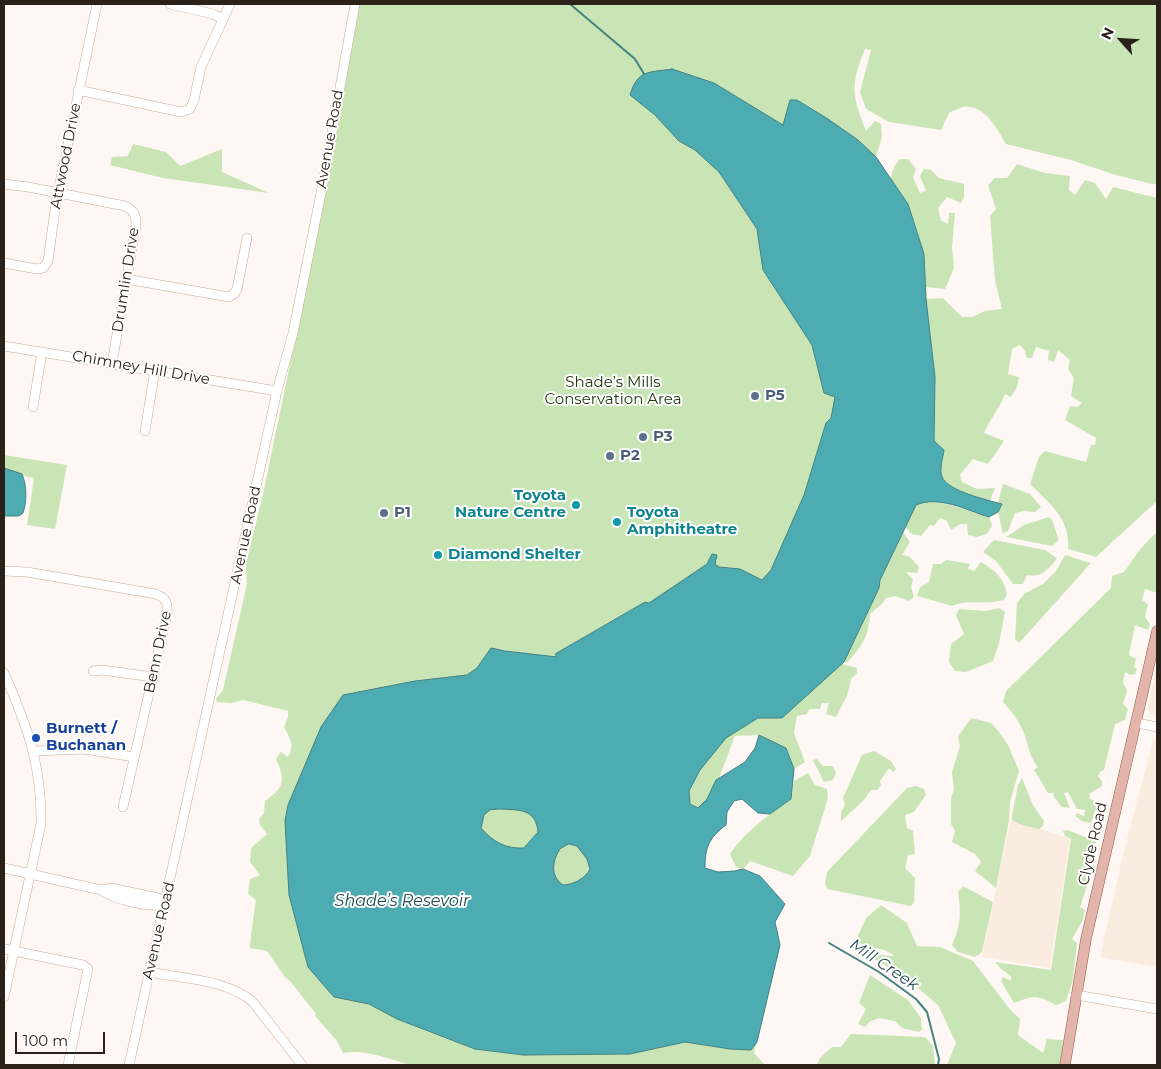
<!DOCTYPE html>
<html>
<head>
<meta charset="utf-8">
<style>
	body { margin:0 }
	#map { position:relative; width:1161px; height:1069px; overflow:hidden; background:#fef7f3; font-family:Montserrat,sans-serif }
	canvas { display:block }
	.frame { position:absolute; inset:0; border:5px solid #2c2118; pointer-events:none }
	.north { position:absolute; left:1096px; top:15px; width:50px; height:50px; -webkit-text-stroke:4px #fff; paint-order:stroke; rotate:296deg; font-size:14px; font-weight:700; line-height:20px; text-align:center; color:#2c2118 }
	.north::after { content:''; display:block; margin:auto; width:18px; height:22px; background:#2c2118; clip-path:polygon(50% 0,100% 100%,50% 72%,0 100%) }
	.scale { position:absolute; left:15px; top:1032px; width:90px; height:22px; box-sizing:border-box; border:2px solid #2c2118; border-top:0; padding-left:6px; font-size:15px; line-height:18px; white-space:nowrap; color:#2c2118; -webkit-text-stroke:4px #fff; paint-order:stroke }
</style>
</head>
<body>
<div id="map">
<canvas width="1161" height="1069"></canvas>
<div class="frame"></div>
<div class="north">N</div>
<div class="scale">100 m</div>
</div>
<script>
const g = document.querySelector('canvas').getContext('2d');
g.lineJoin = 'round';
function fill(path, color) {
  g.fillStyle = color;
  g.fill(path, 'evenodd');
}
function trace(path, color, width, dash) {
  g.strokeStyle = color;
  g.lineWidth = width;
  g.lineCap = dash ? 'butt' : 'round';
  g.setLineDash(dash || []);
  g.stroke(path);
}
function label(font, color, halo, rows, align = 'center') {
  g.font = font + ' Montserrat,sans-serif';
  g.lineWidth = 4;
  g.setLineDash([]);
  g.textBaseline = 'middle';
  g.strokeStyle = halo;
  g.fillStyle = color;
  for (const [text, x, y, turn = 0] of rows) {
    g.save();
    g.translate(x, y);
    g.rotate((+turn || 0) * Math.PI / 180);
    g.textAlign = isNaN(turn) ? turn : align;
    if (halo) g.strokeText(text, 0, 0);
    g.fillText(text, 0, 0);
    g.restore();
  }
}
const built = new Path2D(`
	M 1157,665 L 1157,721 L 1147,709 Z
	M 1153,740 L 1157,741 L 1157,967 L 1100,957 L 1123,855 Z
	M 1011,818 L 1070,839 L 1050,968 L 982,957 Z`);
const green = new Path2D(`
	M 359,4 L 1157,4 L 1157,184 L 1152,184 L 1116,175 L 1071,160 L 1006,144 C 997,129 985,104 963,107 C 959,108 953,111 949,113 L 941,130 L 889,122 L 866,109 L 860,92 L 871,50 L 865,49 C 850,86 852,95 866,131 L 875,121 L 881,124 L 882,137 L 876,157 L 890,179 L 895,165 L 900,159 L 908,159 L 916,169 L 913,177 L 920,193 L 926,191 L 920,176 L 924,169 L 931,170 L 939,178 L 964,184 L 964,197 L 961,203 L 947,197 L 938,208 L 941,220 L 948,224 L 949,213 L 955,213 L 952,247 L 954,268 L 945,289 L 926,287 L 927,299 L 943,298 L 962,317 L 972,317 L 985,311 L 1002,309 L 995,281 L 990,216 L 996,209 L 988,185 L 995,178 L 1007,178 L 1017,164 L 1045,173 L 1070,176 L 1069,190 L 1075,195 L 1085,180 L 1095,183 L 1106,199 L 1113,187 L 1157,198 L 1157,501 L 1096,557 L 1068,549 C 1070,518 1051,505 1030,484 L 1039,457 L 1045,451 L 1086,462 L 1091,445 L 1095,445 L 1096,438 L 1065,420 L 1070,406 L 1077,407 L 1082,403 L 1071,396 L 1074,378 L 1068,369 L 1070,360 L 1058,350 L 1054,362 L 1048,360 L 1049,351 L 1036,347 L 1032,358 L 1027,358 L 1025,351 L 1020,345 L 1012,349 L 1008,374 L 1019,377 L 1017,387 L 1011,397 L 1005,394 C 1000,408 990,419 984,433 L 1004,441 L 988,464 L 973,459 L 960,475 L 962,482 L 977,489 L 995,488 L 990,501 C 979,498 943,488 941,474 C 940,467 943,457 944,450 L 934,442 L 917,505 L 926,501 L 937,501 L 989,517 L 992,525 L 988,533 L 977,537 L 968,535 L 967,524 L 960,524 L 951,530 L 947,521 L 940,518 L 934,526 L 930,525 L 921,536 L 912,534 L 905,527 L 903,532 L 910,542 L 902,555 L 910,557 L 919,567 L 917,573 L 906,572 L 913,580 L 911,587 L 914,597 L 909,601 L 895,596 L 886,598 L 883,603 L 870,614 C 868,638 863,644 848,662 L 844,662 L 842,664 L 857,668 L 857,673 L 851,679 L 847,696 L 836,717 L 826,714 L 829,703 L 822,703 L 820,709 L 809,709 L 807,714 L 797,716 L 794,733 L 805,762 L 794,769 L 786,748 L 759,735 L 735,736 L 690,854 L 780,945 L 754,1053 L 765,1065 L 410,1065 C 389,1059 364,1049 343,1053 L 337,1041 L 315,1016 L 316,1014 L 290,981 L 285,977 L 267,951 L 250,948 L 251,935 L 256,900 L 248,894 L 250,879 L 260,875 L 250,862 L 251,848 L 267,834 L 260,825 L 259,819 L 264,813 L 265,801 C 284,788 286,780 276,759 L 281,752 L 288,757 C 295,745 290,738 284,727 L 288,717 L 288,711 L 243,700 L 232,703 L 217,702 L 216,699 L 223,690 L 247,584 L 246,564 L 263,494 L 322,211 Z
	M 133,144 L 166,152 L 180,166 L 222,149 L 222,172 L 269,193 L 163,178 L 110,165 L 112,157 L 128,156 Z
	M 4,455 L 67,465 L 55,529 L 27,525 L 34,478 L 4,472 Z
	M 1003,484 L 1030,494 L 1041,507 L 1035,512 L 1024,511 L 1015,513 L 1008,531 L 1003,533 L 998,512 L 1002,505 L 998,503 Z
	M 1049,517 L 1052,520 L 1059,540 L 1052,546 L 1006,537 L 1024,525 Z
	M 1157,532 L 1157,593 L 1145,589 L 1142,600 L 1148,604 L 1145,617 L 1150,624 L 1148,630 L 1135,625 L 1129,655 L 1136,659 L 1134,667 L 1137,669 L 1135,674 L 1130,675 L 1125,672 L 1123,682 L 1127,691 L 1123,704 L 1128,709 L 1125,720 L 1115,724 L 1104,770 L 1100,772 L 1098,776 L 1102,781 L 1102,786 L 1089,794 L 1090,799 L 1100,803 L 1100,807 L 1095,811 L 1091,823 L 1082,821 L 1075,816 L 1077,813 L 1084,816 L 1085,810 L 1077,809 L 1068,792 L 1064,793 L 1070,808 L 1062,807 L 1053,796 L 1054,793 L 1048,793 L 1034,770 L 1038,767 C 1028,755 1029,745 1023,731 C 1018,719 1011,711 1003,702 L 1006,691 L 1111,588 L 1112,576 L 1124,572 L 1141,548 Z
	M 994,540 L 1045,550 L 1057,558 C 1049,569 1042,578 1027,575 L 1023,584 L 1013,584 L 996,561 L 983,552 Z
	M 1065,555 L 1091,563 L 1019,643 L 1015,639 L 1017,603 L 1024,594 L 1043,584 L 1056,571 Z
	M 946,560 L 970,564 L 968,569 L 974,571 L 981,562 C 995,570 1004,578 1007,594 L 1004,600 C 986,605 967,599 952,606 L 917,596 L 920,587 L 929,582 L 933,564 L 941,564 Z
	M 999,608 L 1005,612 L 999,643 L 993,661 L 966,672 L 955,671 L 949,662 L 951,644 L 964,634 L 956,615 L 959,609 L 985,611 Z
	M 971,718 L 991,723 L 999,732 L 1008,745 L 1019,771 L 1010,802 L 1009,820 L 996,888 L 975,871 L 981,862 L 975,854 L 952,842 L 955,831 L 951,824 L 951,798 L 954,790 L 952,772 L 960,746 L 958,737 Z
	M 874,751 L 891,761 L 896,769 L 893,772 L 889,768 L 880,781 L 881,785 L 877,790 L 871,790 L 864,800 L 841,821 L 841,812 L 845,805 L 843,798 L 862,755 Z
	M 817,759 L 823,766 L 833,766 L 836,773 L 833,780 L 824,782 L 813,760 Z
	M 808,773 L 815,785 L 827,789 L 828,798 L 810,856 L 793,876 L 750,861 L 743,869 L 736,867 L 730,854 C 745,831 769,815 791,799 L 794,781 Z
	M 1022,778 L 1033,805 L 1044,821 L 1043,826 L 1039,829 L 1022,825 L 1012,820 L 1012,815 L 1018,785 Z
	M 916,786 L 924,789 L 926,795 L 914,812 L 905,815 L 907,828 L 913,831 L 915,854 L 908,855 L 905,868 L 915,878 L 914,902 L 911,906 L 827,889 L 825,883 L 827,872 L 907,788 Z
	M 1067,830 L 1094,840 L 1097,845 L 1087,872 L 1090,877 L 1080,907 L 1085,910 L 1083,920 L 1072,939 L 1077,943 L 1073,979 L 1066,1001 L 1056,1005 C 1037,995 1035,995 1014,1003 L 1001,981 L 1003,977 L 1011,981 L 1011,976 L 1001,969 L 995,962 L 1051,970 L 1071,839 L 1065,836 L 1063,831 Z
	M 963,886 L 993,902 L 982,952 L 975,957 L 958,952 L 952,945 C 961,925 961,913 958,892 Z
	M 881,905 L 907,923 L 917,946 L 940,947 L 973,961 L 1009,1008 L 1020,1019 L 1018,1035 L 1043,1053 L 1047,1039 L 1063,1040 L 1060,1065 L 947,1065 L 956,1043 L 938,1005 L 901,974 L 872,958 L 880,955 L 894,956 C 880,943 870,954 856,940 L 866,918 Z
	M 870,975 L 908,1000 L 921,1018 L 922,1030 L 919,1032 L 902,1028 L 895,1021 L 879,1018 L 869,1022 L 865,1027 L 858,1024 L 866,1009 L 859,1003 Z
	M 851,1034 L 925,1037 L 933,1046 L 935,1065 L 817,1065 L 820,1058 L 832,1047 L 841,1047 Z`);
const water = new Path2D(`
	M 672,69 L 714,83 L 783,125 L 790,100 L 797,100 L 828,119 L 858,140 L 876,157 L 908,204 L 924,254 L 926,299 L 935,377 L 934,441 L 944,450 C 943,457 939,470 942,477 C 948,491 987,500 1002,504 L 998,512 L 989,517 C 966,510 939,495 916,505 L 880,580 L 879,588 L 844,662 L 782,718 L 758,718 L 726,738 L 700,770 L 689,791 L 690,804 L 698,808 L 707,799 L 716,780 L 745,762 L 755,748 L 759,735 L 786,748 L 794,769 L 791,799 L 770,814 L 758,813 L 742,799 L 734,801 L 727,812 L 726,825 C 709,838 705,847 705,868 L 718,872 L 734,871 L 743,869 L 760,876 L 785,904 L 775,922 L 780,945 L 757,1042 L 751,1050 L 730,1049 L 685,1042 L 630,1054 L 523,1055 L 475,1049 L 397,1019 L 369,1004 L 334,997 L 308,967 L 289,895 L 285,821 L 288,805 L 321,727 L 343,695 L 415,681 L 467,675 L 477,668 L 491,648 L 505,651 L 557,657 L 555,654 L 645,602 L 649,603 L 707,564 L 712,554 L 717,555 L 715,564 L 719,567 L 740,569 L 762,580 L 771,570 L 804,495 L 826,423 L 831,418 L 835,397 L 824,393 L 812,345 L 763,270 L 757,229 L 719,172 L 695,150 L 679,141 L 655,115 L 630,95 C 638,69 648,73 672,69 ZM 499,809 C 518,810 536,808 538,832 L 524,848 C 506,849 493,842 481,828 L 484,815 L 490,810 ZM 569,844 L 577,846 L 587,859 L 590,869 C 586,878 573,885 563,885 C 550,876 552,861 560,849 Z
	M 4,468 L 22,474 C 27,486 27,501 23,513 L 19,516 L 4,516 Z`);
const stream = new Path2D(`
	M 570,4 L 635,59 L 644,74
	M 829,943 L 879,972 L 916,999 L 927,1012 L 939,1059 L 938,1065`);
const minor = new Path2D(`
	M 170,4 L 213,14 L 223,19
	M 78,90 L 181,112 L 190,109 L 194,100 L 201,67 L 230,4
	M 4,184 L 28,187 L 125,206 C 134,210 136,215 136,225 L 112,363
	M 4,263 L 37,269 L 43,268 L 48,261 L 56,202 L 97,4
	M 126,279 L 229,297 L 234,294 L 237,289 L 247,238
	M 4,346 L 277,391
	M 33,407 L 42,352
	M 145,431 L 155,370
	M 4,571 L 27,572 L 156,594 C 167,599 168,603 167,614 L 123,807
	M 93,671 L 102,670 L 153,677
	M 4,673 C 27,725 42,766 41,824 L 4,997
	M 1137,723 L 1157,727
	M 34,751 L 84,749 L 134,757
	M 4,868 L 101,890 L 111,888 L 158,898 L 165,905
	M 101,890 C 115,900 149,907 165,905
	M 4,949 L 83,965 L 88,969 L 68,1065
	M 150,972 C 184,979 224,979 252,1001 L 302,1065
	M 1076,995 L 1157,1009
	M 129,1065 L 277,391 L 293,333 L 323,183 L 355,4`);
const major = new Path2D(`
	M 1065,1065 L 1086,939 L 1157,631`);
const markers = [
	[755,396,5,"#5c6f8a"],
	[643,437,5,"#5c6f8a"],
	[610,456,5,"#5c6f8a"],
	[576,505,5,"#0f9aa8"],
	[384,513,5,"#5c6f8a"],
	[617,522,5,"#0f9aa8"],
	[438,555,5,"#0f9aa8"],
	[36,738,5,"#1a4fb4"]
];
const streetNames = [
	["Avenue Road",330,139,-80],
	["Attwood Drive",66,156,-79],
	["Drumlin Drive",126,280,-81],
	["Chimney Hill Drive",141,368,10],
	["Avenue Road",246,535,-78],
	["Benn Drive",158,652,-78],
	["Clyde Road",1093,844,-77],
	["Avenue Road",159,931,-77]
];
const parkNames = [
	["Shade’s Mills",613,383],
	["Conservation Area",613,400]
];
const serviceNames = [
	["P5",765,396],
	["P3",653,437],
	["P2",620,456],
	["P1",394,513]
];
const cultureNames = [
	["Toyota",566,496,"right"],
	["Nature Centre",566,513,"right"],
	["Toyota",627,513],
	["Amphitheatre",627,530],
	["Diamond Shelter",448,555]
];
const transitNames = [
	["Burnett /",46,729],
	["Buchanan",46,746]
];
const waterNames = [
	["Shade’s Resevoir",402,901],
	["Mill Creek",884,965,34]
];
fill(built, '#fbece0');
fill(green, '#cae5b5');
fill(water, '#4dacb1');
trace(water, '#438283', 1);
trace(stream, '#438283', 2);
trace(minor, '#c7a993', 10);
trace(major, '#976051', 11);
trace(minor, '#fff', 9);
trace(major, '#e3b4a9', 10);
for (const [x, y, r, color] of markers) {
  const dot = new Path2D();
  dot.arc(x, y, r, 0, 2 * Math.PI);
  g.fillStyle = color;
  g.fill(dot);
  trace(dot, '#fff', 2);
}
label('15px', '#2c2118', '#fff', streetNames);
label('15px', '#24390f', '#fff', parkNames);
label('bold 15px', '#4e5e75', '#fff', serviceNames, 'left');
label('bold 15px', '#0d838f', '#fff', cultureNames, 'left');
label('bold 15px', '#164399', '#fff', transitNames, 'left');
label('italic 16px', '#204b4d', '#fff', waterNames);
</script>
</body>
</html>
